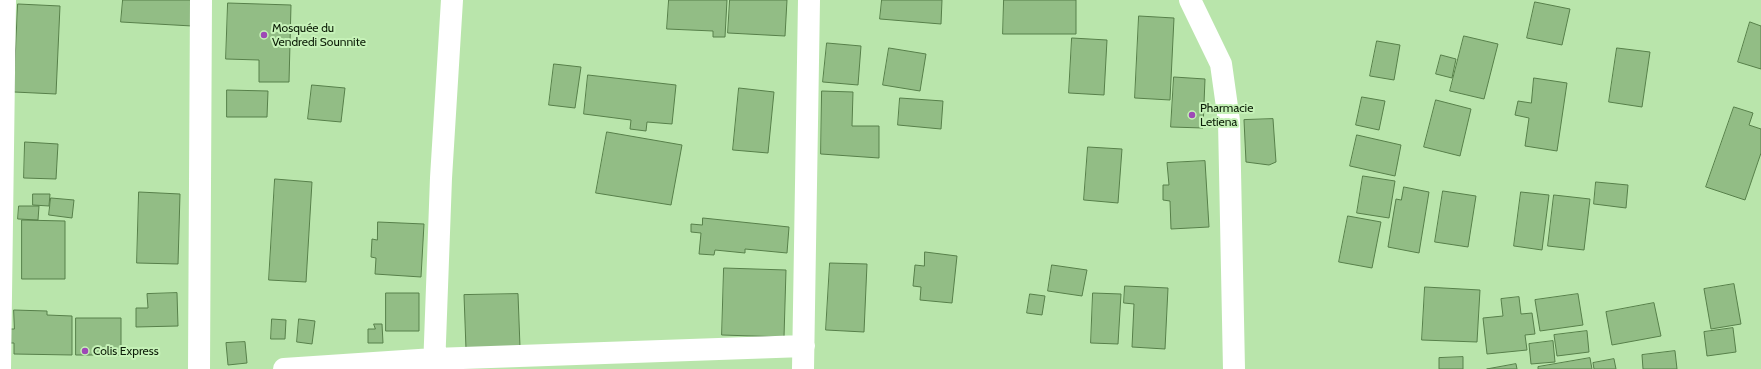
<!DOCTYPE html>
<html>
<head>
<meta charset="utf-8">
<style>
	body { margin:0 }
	canvas { display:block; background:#b9e5ab }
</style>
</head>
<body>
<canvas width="1761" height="369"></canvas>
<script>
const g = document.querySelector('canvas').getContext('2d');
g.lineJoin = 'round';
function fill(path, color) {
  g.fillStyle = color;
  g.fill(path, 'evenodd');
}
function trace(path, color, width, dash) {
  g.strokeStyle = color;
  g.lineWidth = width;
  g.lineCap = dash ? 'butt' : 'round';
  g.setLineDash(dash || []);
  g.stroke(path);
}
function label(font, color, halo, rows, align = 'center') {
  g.font = font + ' Cabin,sans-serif';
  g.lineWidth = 4;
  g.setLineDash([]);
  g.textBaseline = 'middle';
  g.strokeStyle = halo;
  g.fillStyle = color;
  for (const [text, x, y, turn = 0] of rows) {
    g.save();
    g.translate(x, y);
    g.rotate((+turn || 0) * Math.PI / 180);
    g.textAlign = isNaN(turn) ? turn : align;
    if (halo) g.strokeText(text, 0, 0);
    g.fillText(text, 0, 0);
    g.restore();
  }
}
const building = new Path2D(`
	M 123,0 L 193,0 L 192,26 L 121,22 Z
	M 669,0 L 727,0 L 725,37 L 713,37 L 713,31 L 667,29 Z
	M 730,0 L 787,0 L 785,36 L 728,33 Z
	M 882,0 L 942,0 L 941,24 L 880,19 Z
	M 1004,0 L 1076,0 L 1076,34 L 1003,34 Z
	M 1535,2 L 1570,9 L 1562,45 L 1527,38 Z
	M 228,3 L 291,5 L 289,82 L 259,82 L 259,60 L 226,59 Z
	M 18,4 L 60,6 L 56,94 L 14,92 Z
	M 1139,16 L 1174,18 L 1170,100 L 1135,98 Z
	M 1750,22 L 1761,26 L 1761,69 L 1738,62 Z
	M 1464,36 L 1498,44 L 1484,99 L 1450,91 Z
	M 1072,38 L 1107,40 L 1104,95 L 1069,93 Z
	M 1377,41 L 1400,45 L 1394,80 L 1370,76 Z
	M 827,43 L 861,46 L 858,85 L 823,82 Z
	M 889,48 L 926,54 L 920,91 L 883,85 Z
	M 1617,48 L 1650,52 L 1642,107 L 1609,102 Z
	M 1441,55 L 1456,59 L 1452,78 L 1436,74 Z
	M 554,64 L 581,67 L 575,108 L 549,105 Z
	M 588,75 L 676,85 L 672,124 L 647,122 L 646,131 L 630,129 L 631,120 L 584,114 Z
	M 1174,77 L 1205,79 L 1203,128 L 1171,127 Z
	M 1534,78 L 1567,83 L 1557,151 L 1525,146 L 1529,118 L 1515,115 L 1518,101 L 1531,103 Z
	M 312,85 L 345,88 L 341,122 L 308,119 Z
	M 739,88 L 774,92 L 768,153 L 733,150 Z
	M 227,90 L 268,91 L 267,117 L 227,117 Z
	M 822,91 L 853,92 L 852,126 L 879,126 L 879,158 L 821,154 Z
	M 1362,97 L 1385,101 L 1379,130 L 1356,125 Z
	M 900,98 L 943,101 L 941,129 L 898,125 Z
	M 1436,100 L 1471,109 L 1460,156 L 1424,147 Z
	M 1734,107 L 1753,113 L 1749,125 L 1761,129 L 1761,153 L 1745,200 L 1706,187 Z
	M 1273,119 L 1276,162 L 1269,165 L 1246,162 L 1244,120 Z
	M 607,132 L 682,145 L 671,205 L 596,193 Z
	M 1357,135 L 1401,145 L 1395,176 L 1350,166 Z
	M 25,142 L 58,144 L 56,179 L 24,178 Z
	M 1088,147 L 1122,149 L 1118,203 L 1084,200 Z
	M 1205,161 L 1209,227 L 1171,229 L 1170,201 L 1163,200 L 1163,185 L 1169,185 L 1167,163 Z
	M 1363,176 L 1395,181 L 1389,218 L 1357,213 Z
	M 275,179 L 312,182 L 306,282 L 269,280 Z
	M 1596,182 L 1628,185 L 1626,208 L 1594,204 Z
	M 1404,187 L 1429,192 L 1419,253 L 1388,247 L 1396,199 L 1401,200 Z
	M 1443,191 L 1476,196 L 1468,247 L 1435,242 Z
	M 139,192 L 180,194 L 178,264 L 137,263 Z
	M 1521,192 L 1549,195 L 1542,250 L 1514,246 Z
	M 33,194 L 50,194 L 49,206 L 33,205 Z
	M 1554,195 L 1590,199 L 1584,250 L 1548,246 Z
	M 51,198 L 74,200 L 72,218 L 49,215 Z
	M 19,206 L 39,206 L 38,220 L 18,219 Z
	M 1348,216 L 1381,222 L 1372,268 L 1339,262 Z
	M 703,218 L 789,227 L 787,253 L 745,249 L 745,253 L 715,250 L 714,255 L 699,254 L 701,233 L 691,232 L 691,224 L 702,225 Z
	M 22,220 L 65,221 L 65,279 L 22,279 Z
	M 378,222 L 424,224 L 421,277 L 375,274 L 376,258 L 371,257 L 372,239 L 377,240 Z
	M 925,252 L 957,256 L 952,303 L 920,300 L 921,287 L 913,286 L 915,265 L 924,266 Z
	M 830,263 L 867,264 L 864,332 L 826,330 Z
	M 1052,265 L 1087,270 L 1082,296 L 1048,291 Z
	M 724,268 L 786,270 L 784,337 L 722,335 Z
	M 1734,284 L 1741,324 L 1711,329 L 1704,289 Z
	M 1125,286 L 1168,288 L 1165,349 L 1132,347 L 1134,304 L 1124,303 Z
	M 1425,287 L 1480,290 L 1477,342 L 1422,340 Z
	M 177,293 L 178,326 L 136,327 L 136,308 L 148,308 L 147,294 Z
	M 386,293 L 419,293 L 419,331 L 386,331 Z
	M 1093,293 L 1121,294 L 1118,344 L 1091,343 Z
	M 518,294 L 520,347 L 466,349 L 464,295 Z
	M 1030,294 L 1045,296 L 1042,315 L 1027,313 Z
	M 1578,294 L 1583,325 L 1540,331 L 1535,300 Z
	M 1519,297 L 1521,314 L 1532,313 L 1535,334 L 1525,335 L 1527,350 L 1487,354 L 1483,318 L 1503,316 L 1501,299 Z
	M 1654,303 L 1661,336 L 1612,345 L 1606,312 Z
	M 14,310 L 47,311 L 47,315 L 72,316 L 72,355 L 14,354 L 14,343 L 7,343 L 7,329 L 14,329 Z
	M 76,318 L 121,318 L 121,355 L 76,355 Z
	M 272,319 L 286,320 L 285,339 L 271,339 Z
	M 299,319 L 315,321 L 312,344 L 297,342 Z
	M 374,324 L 382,324 L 383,343 L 368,343 L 368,329 L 375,329 Z
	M 1733,328 L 1736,352 L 1707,356 L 1704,332 Z
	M 1587,331 L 1589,352 L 1557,356 L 1554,335 Z
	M 1553,341 L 1555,362 L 1531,364 L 1529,344 Z
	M 245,342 L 247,363 L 228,365 L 226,343 Z
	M 1675,351 L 1677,369 L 1643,369 L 1642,355 Z
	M 1463,357 L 1463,369 L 1439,369 L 1439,358 Z
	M 1590,358 L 1592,369 L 1538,369 L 1538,367 Z
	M 1614,359 L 1616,369 L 1594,369 L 1593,363 Z
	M 1516,364 L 1517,369 L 1487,369 Z`);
const street = new Path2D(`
	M 1190,0 L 1221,64 L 1229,121 L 1234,369
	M 0,369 L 5,0
	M 199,369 L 201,0
	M 284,369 L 434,359 L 804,346
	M 434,369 L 441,178 L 452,0
	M 803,369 L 809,0`);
const markers = [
	[264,35,4,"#9e49b6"],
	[1192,115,4,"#9e49b6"],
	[85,351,4,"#9e49b6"]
];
const poiNames = [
	["Mosquée du",272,28],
	["Vendredi Sounnite",272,42],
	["Pharmacie",1200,108],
	["Letiena",1200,122],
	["Colis Express",93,351]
];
fill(building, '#92bd85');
trace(building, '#57804a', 1);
trace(street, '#fff', 22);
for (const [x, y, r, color] of markers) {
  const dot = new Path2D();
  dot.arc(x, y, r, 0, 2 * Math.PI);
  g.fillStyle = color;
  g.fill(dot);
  trace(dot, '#c6f2b8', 1.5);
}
label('12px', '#0c1d07', '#c6f2b8', poiNames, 'left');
</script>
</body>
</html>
